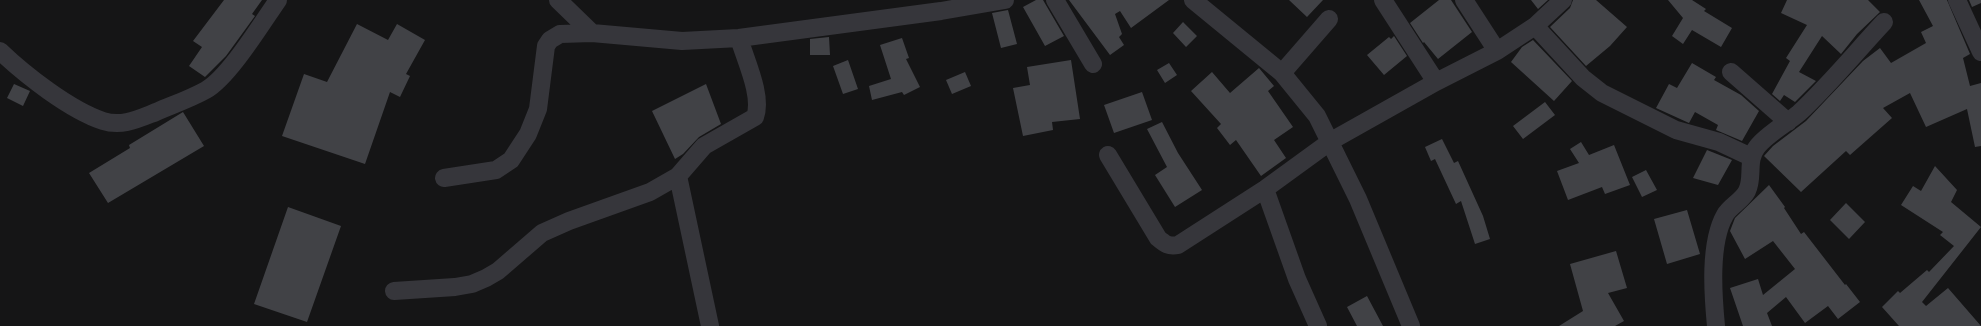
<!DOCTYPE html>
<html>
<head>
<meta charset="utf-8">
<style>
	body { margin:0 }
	canvas { display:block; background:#151516 }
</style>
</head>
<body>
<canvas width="1981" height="326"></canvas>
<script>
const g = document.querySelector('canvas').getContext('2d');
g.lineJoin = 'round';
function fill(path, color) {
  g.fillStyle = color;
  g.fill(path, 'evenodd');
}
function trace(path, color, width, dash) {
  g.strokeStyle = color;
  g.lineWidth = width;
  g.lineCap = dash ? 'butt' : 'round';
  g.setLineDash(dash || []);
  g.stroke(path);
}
const building = new Path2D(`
	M 224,0 L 262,0 L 252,14 L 255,16 L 226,56 L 205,77 L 189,66 L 202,47 L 193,41 Z
	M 1036,0 L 1043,0 L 1064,36 L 1045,46 L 1023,7 Z
	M 1069,0 L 1169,0 L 1131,28 L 1120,11 L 1115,14 L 1122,34 L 1119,37 L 1124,45 L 1110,55 Z
	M 1289,0 L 1323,0 L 1307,17 Z
	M 1439,0 L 1451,0 L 1472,32 L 1438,59 L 1424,42 L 1423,43 L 1410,23 Z
	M 1531,0 L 1548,0 L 1538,9 Z
	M 1573,0 L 1596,0 L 1627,27 L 1610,46 L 1586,66 L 1550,27 L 1570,8 Z
	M 1668,0 L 1692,0 L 1706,9 L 1704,11 L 1732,28 L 1721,47 L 1692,30 L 1683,44 L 1672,36 L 1683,18 Z
	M 1787,0 L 1868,0 L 1880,12 L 1857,34 L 1841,54 L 1822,36 L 1799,72 L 1816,81 L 1795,102 L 1784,95 L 1780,101 L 1772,94 L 1790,61 L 1786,58 L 1807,25 L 1781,13 Z
	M 1919,0 L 1947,0 L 1970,54 L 1963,58 L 1970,86 L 1981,83 L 1981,146 L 1975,147 L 1967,109 L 1926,127 L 1910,93 L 1883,108 L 1892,118 L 1850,155 L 1846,151 L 1801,192 L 1764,156 L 1773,146 L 1806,121 L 1863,61 L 1880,48 L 1891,63 L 1926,43 L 1921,32 L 1933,26 Z
	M 1969,0 L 1981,0 L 1981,3 L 1972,7 Z
	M 1008,10 L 1017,44 L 1001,48 L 992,13 Z
	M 1183,22 L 1197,36 L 1186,47 L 1173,33 Z
	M 357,24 L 388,40 L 397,24 L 425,40 L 406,74 L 410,76 L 400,97 L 390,92 L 365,164 L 282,136 L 304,74 L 327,82 Z
	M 1394,36 L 1407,56 L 1384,75 L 1367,55 L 1389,37 L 1391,39 Z
	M 829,37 L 830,55 L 810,55 L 810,39 Z
	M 902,38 L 909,58 L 906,59 L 920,87 L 904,95 L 902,92 L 872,100 L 869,86 L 891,79 L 880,45 Z
	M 1533,40 L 1572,81 L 1554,101 L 1511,62 L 1522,47 Z
	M 848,60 L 858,89 L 843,94 L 833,66 Z
	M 1071,60 L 1080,119 L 1052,122 L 1053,130 L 1023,136 L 1013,88 L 1030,85 L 1027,67 Z
	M 1169,63 L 1177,75 L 1165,83 L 1157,70 Z
	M 1692,63 L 1716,77 L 1714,80 L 1741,95 L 1759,111 L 1742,141 L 1716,130 L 1718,125 L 1695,112 L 1689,123 L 1656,108 L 1669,84 L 1677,88 Z
	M 1259,68 L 1274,86 L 1268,91 L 1293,127 L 1274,140 L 1286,158 L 1261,176 L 1236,140 L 1230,145 L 1217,128 L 1221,124 L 1191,91 L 1212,72 L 1230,93 Z
	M 965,72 L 971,86 L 952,94 L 946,80 Z
	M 14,84 L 30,91 L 23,106 L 7,98 Z
	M 706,84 L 721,124 L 699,137 L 683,154 L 675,159 L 652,111 Z
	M 1142,92 L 1152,120 L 1114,133 L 1104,105 Z
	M 1545,102 L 1555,115 L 1523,139 L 1513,126 Z
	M 183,112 L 204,146 L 108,203 L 89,173 L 130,148 L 129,145 Z
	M 1162,122 L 1178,153 L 1202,190 L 1175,207 L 1155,175 L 1167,167 L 1147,129 Z
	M 1442,139 L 1454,163 L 1458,161 L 1483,216 L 1490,239 L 1475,244 L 1461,201 L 1456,204 L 1435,159 L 1431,161 L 1425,147 Z
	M 1581,142 L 1589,155 L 1614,145 L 1630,185 L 1605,194 L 1602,187 L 1568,200 L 1557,171 L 1579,163 L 1570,149 Z
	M 1707,150 L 1732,160 L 1718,185 L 1693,178 Z
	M 1935,166 L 1957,190 L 1951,202 L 1981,227 L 1922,302 L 1926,306 L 1948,288 L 1981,326 L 1899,326 L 1882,307 L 1898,291 L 1900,293 L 1927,270 L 1929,272 L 1954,246 L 1940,235 L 1943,232 L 1901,205 L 1913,186 L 1921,191 Z
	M 1646,170 L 1657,190 L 1642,197 L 1632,177 Z
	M 1769,185 L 1785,207 L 1784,208 L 1801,234 L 1804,232 L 1845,285 L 1846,284 L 1860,302 L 1838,319 L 1828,306 L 1805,323 L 1786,297 L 1767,313 L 1772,326 L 1743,326 L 1730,288 L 1758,279 L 1763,295 L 1795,269 L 1773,241 L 1745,259 L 1730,231 L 1735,218 Z
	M 1846,203 L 1865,222 L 1849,239 L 1830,220 Z
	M 288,207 L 341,226 L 307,322 L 254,304 Z
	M 1687,210 L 1700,254 L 1667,264 L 1654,219 Z
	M 1616,251 L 1627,288 L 1608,293 L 1624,321 L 1615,326 L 1559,326 L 1583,311 L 1570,264 Z
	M 1367,296 L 1383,326 L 1357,326 L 1347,307 Z`);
const minor = new Path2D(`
	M 558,0 L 592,33
	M 1055,0 L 1093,64
	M 1193,0 L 1282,73 L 1317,116 L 1358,199 L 1411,326
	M 1383,0 L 1436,82
	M 1464,0 L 1497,51
	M 1957,0 L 1981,52
	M 1535,26 L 1583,78 L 1602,93 L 1676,130 L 1719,142 L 1751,157
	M 0,51 C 25,75 70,110 103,121 C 122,127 138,119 156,112 C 172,105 190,99 206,90 C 229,77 262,23 278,0
	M 1731,72 L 1788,122
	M 1282,73 L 1329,19
	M 1108,155 L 1158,238 C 1165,244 1169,247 1178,245 L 1265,189 L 1331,141 L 1436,82 L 1497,51 L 1535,26 L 1563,0
	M 678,176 L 710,326
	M 444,178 L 496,170 L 511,160 L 528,134 L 538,109 L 546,46 L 550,40 L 560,34 L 592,33 L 682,41 L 739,38 L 941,11 L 1005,0
	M 1265,189 L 1297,279 L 1318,326
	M 394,291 L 455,287 L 472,284 L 486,278 L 498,271 L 542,233 L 569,221 L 650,192 L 678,176 L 704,146 L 755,117 C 763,96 745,59 739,38
	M 1716,326 C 1713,295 1709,243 1725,215 C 1730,206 1742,201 1747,191 C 1754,177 1746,161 1757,147 C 1767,134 1786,124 1799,113 C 1829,85 1856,52 1884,22`);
fill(building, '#414246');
trace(minor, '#36363b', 18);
</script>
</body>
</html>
